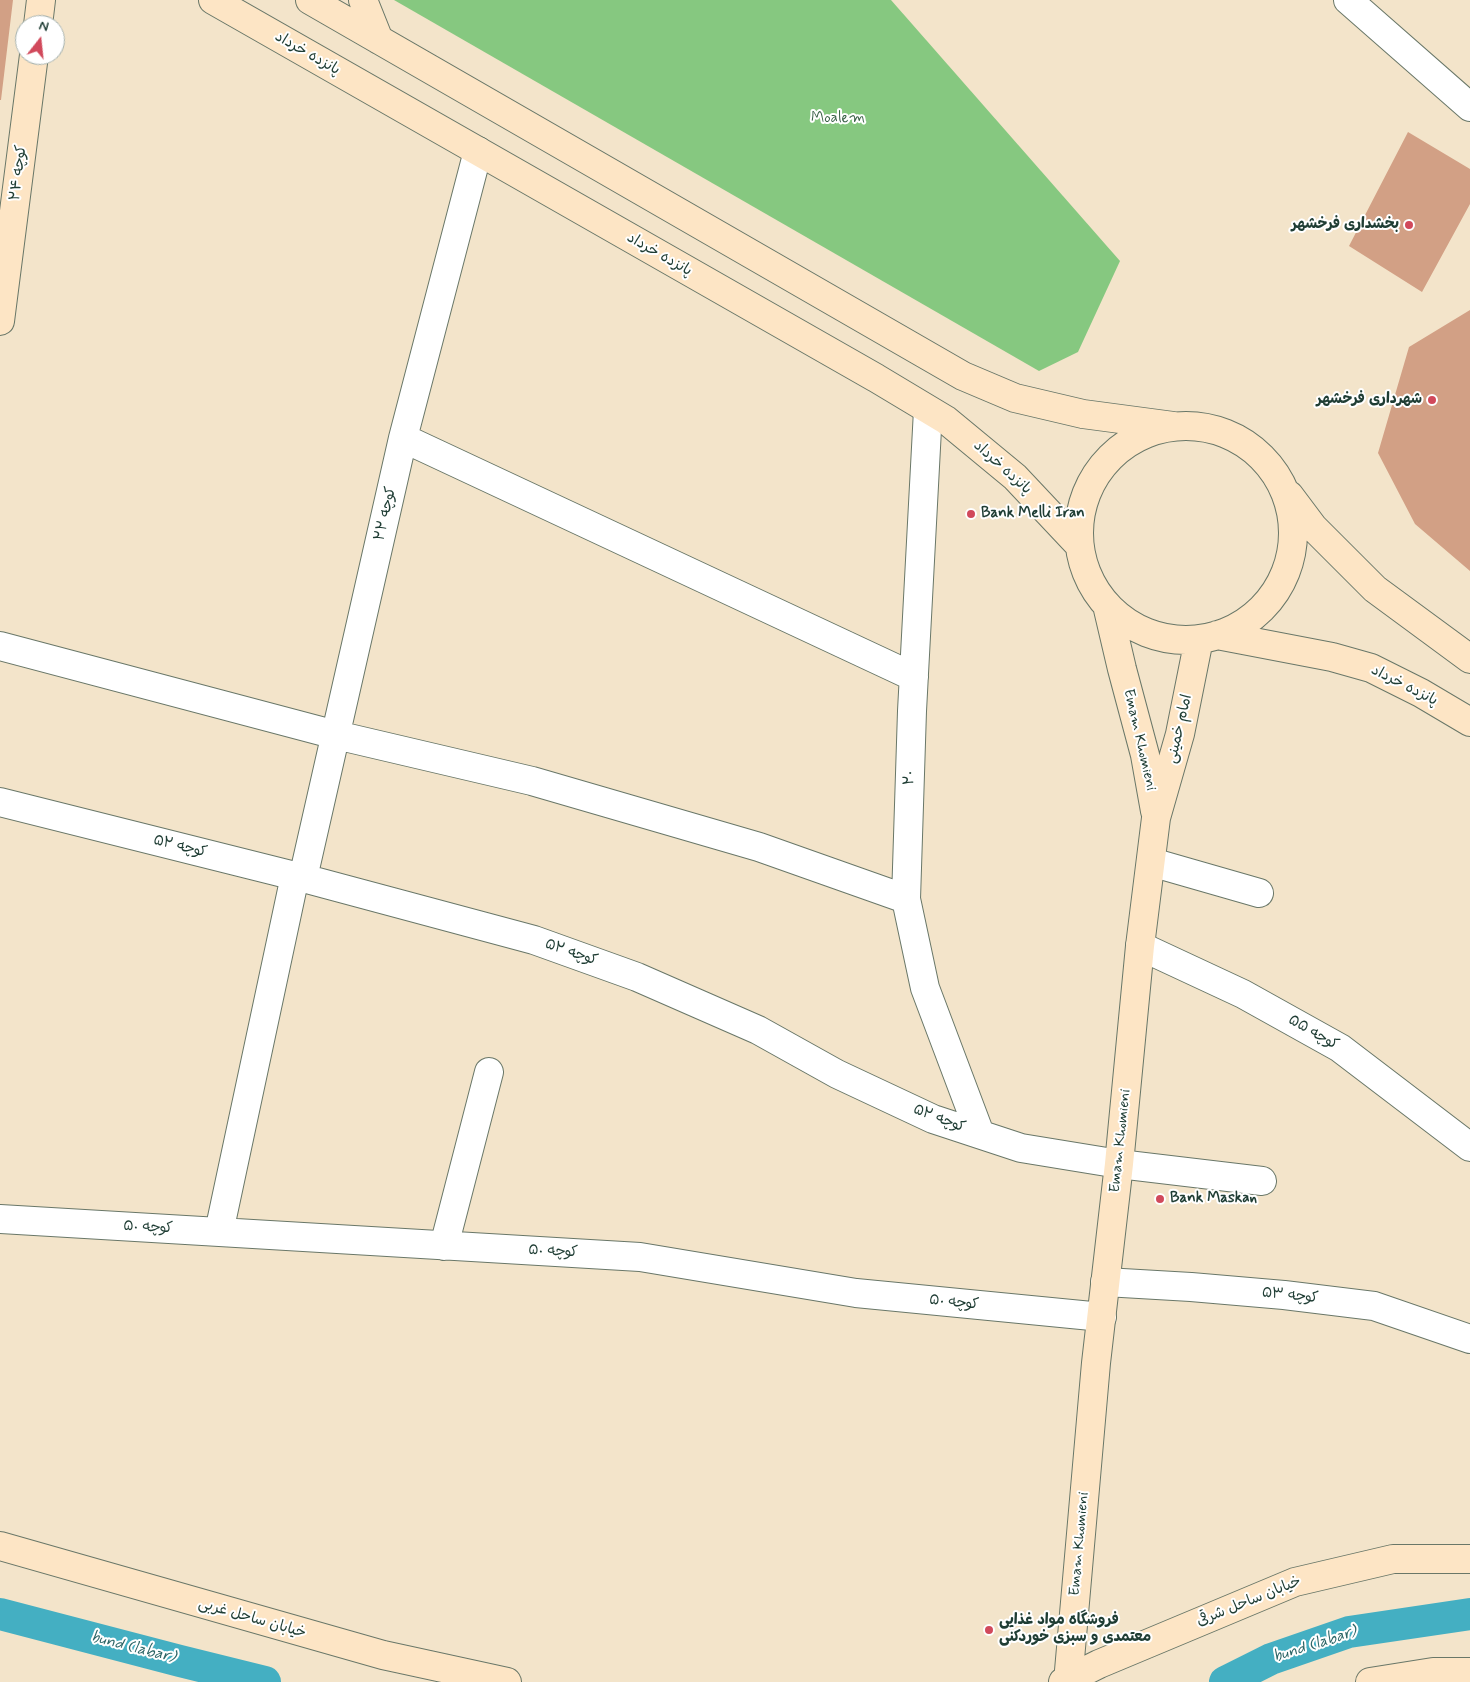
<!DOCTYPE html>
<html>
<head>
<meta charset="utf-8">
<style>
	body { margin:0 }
	#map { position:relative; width:1470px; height:1682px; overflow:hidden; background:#f3e4ca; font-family:Mynerve,sans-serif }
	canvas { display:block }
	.north { position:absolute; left:15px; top:15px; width:50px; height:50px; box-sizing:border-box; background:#fff; border:1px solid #a5b1ae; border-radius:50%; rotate:16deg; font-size:14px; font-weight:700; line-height:20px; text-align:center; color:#1f3d34 }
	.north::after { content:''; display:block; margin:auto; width:18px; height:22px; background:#d1495b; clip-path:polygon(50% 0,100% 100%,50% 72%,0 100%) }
</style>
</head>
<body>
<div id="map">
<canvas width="1470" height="1682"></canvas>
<div class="north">N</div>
</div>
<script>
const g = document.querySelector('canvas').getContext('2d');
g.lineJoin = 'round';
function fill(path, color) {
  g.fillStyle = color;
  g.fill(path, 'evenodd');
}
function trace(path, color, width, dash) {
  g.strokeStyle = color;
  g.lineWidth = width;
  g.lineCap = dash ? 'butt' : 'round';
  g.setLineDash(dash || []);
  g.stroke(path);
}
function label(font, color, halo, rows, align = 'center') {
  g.font = font + ' Mynerve,"Playpen Sans Arabic",sans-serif';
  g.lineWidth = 4;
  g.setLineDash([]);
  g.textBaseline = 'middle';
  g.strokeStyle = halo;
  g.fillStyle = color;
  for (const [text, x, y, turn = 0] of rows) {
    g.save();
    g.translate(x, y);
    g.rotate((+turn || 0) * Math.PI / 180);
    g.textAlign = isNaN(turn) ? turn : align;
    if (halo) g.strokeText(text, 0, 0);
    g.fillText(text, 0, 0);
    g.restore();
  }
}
const green = new Path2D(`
	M 394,0 L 891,0 L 1120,261 L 1078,352 L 1039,371 Z`);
const canal = new Path2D(`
	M 0,1614 L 180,1661 L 265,1682
	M 1225,1682 L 1271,1659 L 1349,1632 L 1470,1614`);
const building = new Path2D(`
	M 0,0 L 13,0 L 1,100 L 0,100 Z
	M 1408,132 L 1470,169 L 1470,204 L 1422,292 L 1349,246 Z
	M 1470,310 L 1470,571 L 1415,524 L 1378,453 L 1409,347 Z`);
const street = new Path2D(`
	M 1348,0 L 1470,107
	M 928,410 L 912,711 L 906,899 L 925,988 L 980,1134
	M 403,438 L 914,677
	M 0,646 L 336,735 L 532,781 L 759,847 L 906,899
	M 0,802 L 303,878 L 534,940 L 637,977 L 758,1030 L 837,1074 L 933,1119 L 1021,1148 L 1119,1164 L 1262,1181
	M 1151,862 L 1259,893
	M 303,878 L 403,438 L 478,151
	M 1140,946 L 1243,994 L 1340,1048 L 1470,1147
	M 0,1219 L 640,1257 L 856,1293 L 1102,1317
	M 219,1232 L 295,876
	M 444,1246 L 489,1072
	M 1105,1282 L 1191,1287 L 1284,1295 L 1374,1306 L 1470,1339`);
const secondary = new Path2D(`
	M 213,0 L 876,378 L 946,420 L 1015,477 L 1079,545
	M 310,0 L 963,376 L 1015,398 L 1083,414 L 1173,426
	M 363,0 L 379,40
	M 38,25 L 41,0
	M 0,321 L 34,55
	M1079 533a107 107 0 1 1 214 0a107 107 0 1 1-214 0Z
	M 1289,495 L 1313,527 L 1375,589 L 1470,659
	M 1107,605 L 1122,669 L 1145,755 L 1155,811
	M 1217,635 L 1332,657 L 1371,668 L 1421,693 L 1470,722
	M 0,1546 L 383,1655 L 507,1682
	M 1063,1682 L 1099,1664 L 1295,1582 L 1393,1559 L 1470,1559
	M 1068,1682 L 1096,1363 L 1119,1164 L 1140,946 L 1156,818 L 1180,734 L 1199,639
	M 1370,1682 L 1433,1672 L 1470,1672`);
const markers = [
	[1409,225,5,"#d1495b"],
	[1432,400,5,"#d1495b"],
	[971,514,5,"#d1495b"],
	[1160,1199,5,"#d1495b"],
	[989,1630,5,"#d1495b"]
];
const streetNames = [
	["پانزده خرداد",307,54,30],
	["کوچه ۲۴",19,173,-83],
	["پانزده خرداد",659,255,30],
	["پانزده خرداد",1002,468,42],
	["کوچه ۲۲",386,514,-77],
	["پانزده خرداد",1404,686,27],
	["امام خمینی",1180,729,-77],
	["Emam Khomieni",1139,740,77],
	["۲۰",910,778,-88],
	["کوچه ۵۲",180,847,14],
	["کوچه ۵۲",571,953,19],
	["کوچه ۵۵",1313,1033,30],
	["کوچه ۵۲",939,1119,21],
	["Emam Khomieni",1121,1141,-84],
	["کوچه ۵۰",148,1228,3],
	["کوچه ۵۰",553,1252,3],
	["کوچه ۵۳",1290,1296,6],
	["کوچه ۵۰",954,1303,6],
	["Emam Khomieni",1080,1544,-85],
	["خیابان ساحل شرقی",1249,1602,-22],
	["خیابان ساحل غربی",252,1619,16]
];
const parkNames = [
	["Moalem",838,119]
];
const poiNames = [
	["بخشداری فرخشهر",1399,225,"right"],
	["شهرداری فرخشهر",1422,400,"right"],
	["Bank Melli Iran",981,514],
	["Bank Maskan",1170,1199],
	["فروشگاه مواد غذایی",999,1621],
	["معتمدی و سبزی خوردکنی",999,1638]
];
const waterNames = [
	["bund (labar)",1315,1645,-18],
	["bund (labar)",133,1648,14]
];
fill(green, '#86c880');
trace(canal, '#44afc2', 32);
fill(building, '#d2a085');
trace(street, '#697768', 30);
trace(secondary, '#697768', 30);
trace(street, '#fff', 28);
trace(secondary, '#fde5c5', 28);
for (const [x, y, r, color] of markers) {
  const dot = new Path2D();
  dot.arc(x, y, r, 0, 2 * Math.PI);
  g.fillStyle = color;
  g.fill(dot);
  trace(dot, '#fff', 2);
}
label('15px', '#1f3d34', '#fff', streetNames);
label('15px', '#396047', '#fff', parkNames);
label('bold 15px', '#1f3d34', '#fff', poiNames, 'left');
label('italic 16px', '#2c6566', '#fff', waterNames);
</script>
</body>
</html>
